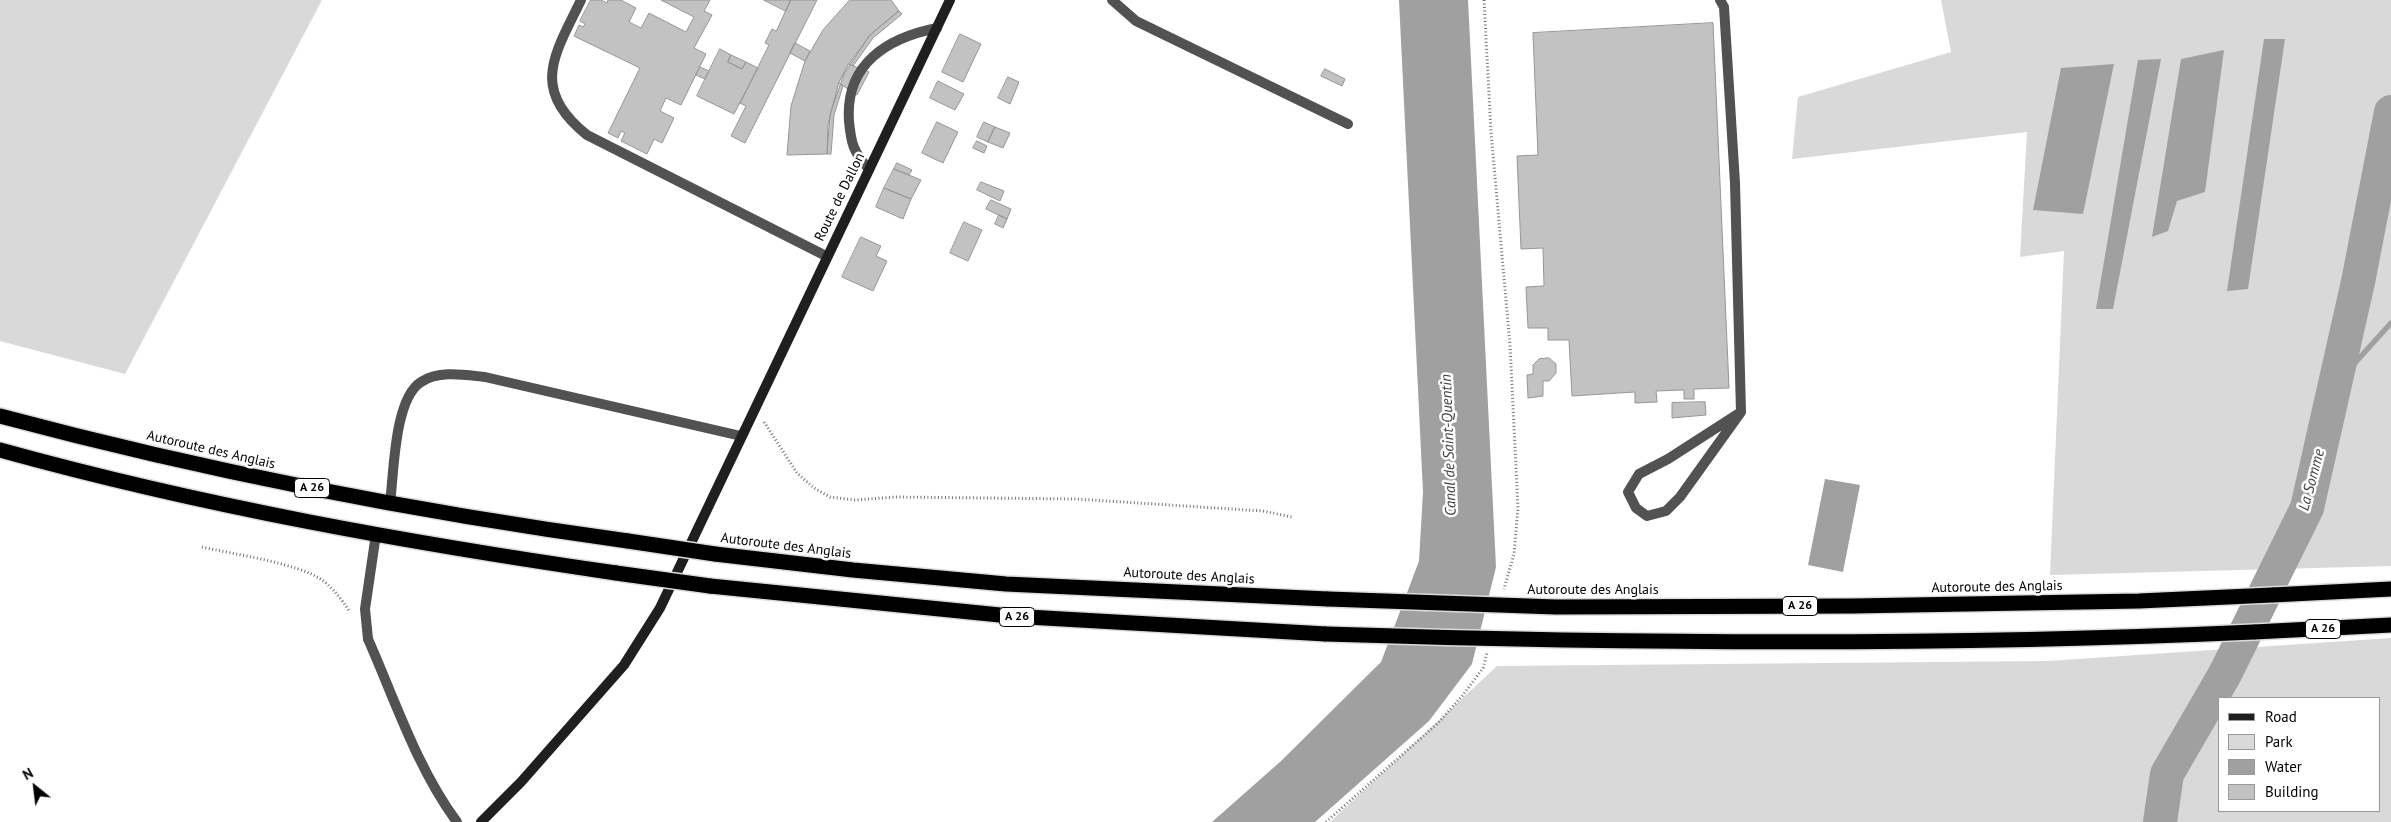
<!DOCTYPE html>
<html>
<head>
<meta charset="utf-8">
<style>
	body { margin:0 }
	#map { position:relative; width:2391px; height:822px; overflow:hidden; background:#fff; font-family:"PT Sans",sans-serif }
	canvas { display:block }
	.legend { position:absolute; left:2218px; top:697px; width:162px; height:115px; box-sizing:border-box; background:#fff; border:1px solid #999; margin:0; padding:6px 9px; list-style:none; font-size:15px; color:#000 }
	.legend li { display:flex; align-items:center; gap:10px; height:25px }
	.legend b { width:25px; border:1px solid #999 }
	.north { position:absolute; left:10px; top:762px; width:50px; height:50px; -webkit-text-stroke:4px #fff; paint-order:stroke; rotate:331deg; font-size:14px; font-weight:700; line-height:20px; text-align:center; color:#000 }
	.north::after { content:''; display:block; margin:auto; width:18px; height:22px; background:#000; clip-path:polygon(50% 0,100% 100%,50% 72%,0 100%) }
</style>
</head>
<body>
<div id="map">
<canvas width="2391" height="822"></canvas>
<ul class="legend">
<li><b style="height:6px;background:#1f1f1f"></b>Road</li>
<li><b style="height:14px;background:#d9d9d9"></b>Park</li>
<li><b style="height:14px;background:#a0a0a0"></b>Water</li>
<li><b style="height:14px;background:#c2c2c2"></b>Building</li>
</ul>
<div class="north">N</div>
</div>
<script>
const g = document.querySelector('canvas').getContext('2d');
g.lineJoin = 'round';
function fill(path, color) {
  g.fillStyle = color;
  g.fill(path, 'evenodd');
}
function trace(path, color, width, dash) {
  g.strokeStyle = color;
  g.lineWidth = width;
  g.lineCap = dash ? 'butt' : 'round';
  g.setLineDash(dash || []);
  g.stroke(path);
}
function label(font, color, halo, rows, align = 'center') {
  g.font = font + ' "PT Sans",sans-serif';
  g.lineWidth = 5;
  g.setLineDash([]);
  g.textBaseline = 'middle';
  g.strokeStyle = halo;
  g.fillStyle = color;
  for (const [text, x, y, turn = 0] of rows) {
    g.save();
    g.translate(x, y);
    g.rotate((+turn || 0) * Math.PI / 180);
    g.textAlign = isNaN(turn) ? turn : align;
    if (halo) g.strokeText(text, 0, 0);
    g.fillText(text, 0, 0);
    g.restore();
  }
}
const green = new Path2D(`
	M 0,0 L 322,0 L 125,374 L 0,341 Z
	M 1941,0 L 2391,0 L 2391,566 L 2050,575 L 2064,251 L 2020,257 L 2027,132 L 1792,159 L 1798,97 L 1951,52 Z
	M 2391,638 L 2391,822 L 1330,822 L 1497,666 L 2048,661 ZM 2220,698 L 2380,698 L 2380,811 L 2220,811 Z`);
const water = new Path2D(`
	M 1399,0 L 1468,0 L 1496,567 L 1472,664 L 1429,721 L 1315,822 L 1212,822 L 1281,761 L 1381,662 L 1419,561 L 1423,492 Z
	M 2264,39 L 2285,39 L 2248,289 L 2227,291 Z
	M 2224,50 L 2205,192 L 2177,201 L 2168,231 L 2152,237 L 2181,59 Z
	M 2161,59 L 2113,309 L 2096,309 L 2138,60 Z
	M 2114,64 L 2083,214 L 2033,210 L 2061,68 Z
	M 1825,479 L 1860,485 L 1843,572 L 1808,565 Z`);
const stream = new Path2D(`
	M 2335,385 L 2391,323`);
const river = new Path2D(`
	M 2160,822 L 2167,774 L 2225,674 L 2307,508 L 2358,282 L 2391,112`);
const building = new Path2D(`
	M 591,0 L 601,0 L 607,3 L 608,0 L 621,0 L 636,8 L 629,22 L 641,28 L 649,13 L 686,32 L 694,17 L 661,0 L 710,0 L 704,11 L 712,15 L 694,48 L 706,54 L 681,105 L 666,98 L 660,111 L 674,118 L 662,143 L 654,139 L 647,154 L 621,141 L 625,133 L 621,131 L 618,138 L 608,133 L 640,68 L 574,36 L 579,25 L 583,27 L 585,24 L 580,21 Z
	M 764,0 L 791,0 L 786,11 Z
	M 791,0 L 817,0 L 745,143 L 731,136 L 746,106 L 740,103 L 769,45 L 765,43 L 772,29 L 776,31 Z
	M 850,0 L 891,0 L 899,11 L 870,35 L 844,74 L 830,114 L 827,154 L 787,155 L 791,106 L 805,61 L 823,30 Z
	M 899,11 L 902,14 L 873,38 L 853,66 L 849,64 L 870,35 Z
	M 1713,23 L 1729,388 L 1694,389 L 1694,399 L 1684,399 L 1684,390 L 1656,391 L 1657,402 L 1635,403 L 1635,392 L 1572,396 L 1569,340 L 1548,340 L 1548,328 L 1528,328 L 1526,287 L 1544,286 L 1543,248 L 1521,249 L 1517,156 L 1538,155 L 1533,33 Z
	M 960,34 L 981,44 L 963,82 L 942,72 Z
	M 795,43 L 810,51 L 805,61 L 790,53 Z
	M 720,49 L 731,55 L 728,62 L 742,69 L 746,62 L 758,68 L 734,114 L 697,96 Z
	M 731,55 L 746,62 L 742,69 L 728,62 Z
	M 849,64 L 869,72 L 857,95 L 839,83 Z
	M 700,67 L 709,71 L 705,79 L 696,75 Z
	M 1325,69 L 1345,79 L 1342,86 L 1321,76 Z
	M 1008,77 L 1019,82 L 1010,104 L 998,98 Z
	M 938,81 L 964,94 L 955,110 L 930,98 Z
	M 839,83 L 843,86 L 834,115 L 831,154 L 827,154 L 828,125 Z
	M 937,122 L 958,132 L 943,163 L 922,153 Z
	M 984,122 L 995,127 L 988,142 L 977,137 Z
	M 995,127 L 1010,133 L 1003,148 L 988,142 Z
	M 977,141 L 987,146 L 984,153 L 973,148 Z
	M 897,163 L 912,170 L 909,175 L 894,169 Z
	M 894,169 L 921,180 L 911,199 L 884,188 Z
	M 981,182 L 1004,191 L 1000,201 L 977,190 Z
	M 884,188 L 911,199 L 903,219 L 876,207 Z
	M 991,200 L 1011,209 L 1007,219 L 986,209 Z
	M 999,215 L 1007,219 L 1003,228 L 995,224 Z
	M 964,222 L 982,230 L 968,261 L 950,253 Z
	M 861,237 L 881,246 L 876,256 L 887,261 L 873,291 L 842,277 Z
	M 1549,358 L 1556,364 L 1556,373 L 1549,381 L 1543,381 L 1543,396 L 1528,398 L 1527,375 L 1533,374 L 1533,365 L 1539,359 Z
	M 1705,402 L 1706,415 L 1672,418 L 1672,403 Z`);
const path = new Path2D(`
	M 1484,0 L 1491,132 L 1510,345 L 1518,508 L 1514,554 L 1504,589
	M 764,422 L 797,473 L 814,488 L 830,497 L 856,500 L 895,497 L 1076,499 L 1263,511 L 1292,517
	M 202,547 C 232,554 298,563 322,580 C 333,588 342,600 350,612
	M 1326,822 L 1438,723 L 1463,695 L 1483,668 L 1487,653`);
const lane = new Path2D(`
	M 581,0 C 555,54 529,89 587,135 L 826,256
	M 1112,0 L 1136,21 L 1348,124
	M 1720,0 L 1724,7 L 1735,183 L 1741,412 L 1680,497 L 1666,511 L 1647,516 L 1636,508 L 1628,492 L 1639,474 L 1668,459 L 1741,412
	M 869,169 C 853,152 851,143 849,121 C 845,64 887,38 937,28
	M 390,503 C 394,473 394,399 421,382 C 439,370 465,375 485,377 L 741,436
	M 368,639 L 365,609 L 376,534`);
const street = new Path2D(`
	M 368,639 C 395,700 417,768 457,822`);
const secondary = new Path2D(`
	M 481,822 L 521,782 L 624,665 L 660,608 L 950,0`);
const highway = new Path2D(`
	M 0,416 C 206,471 416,512 628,541
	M 0,450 C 202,506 409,543 616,573
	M 715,554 L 853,570 L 1006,584 L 1328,599
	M 710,586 L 1010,616 L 1326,634
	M 2272,595 L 2391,589
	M 2254,632 L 2391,625`);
const highwayBridge = new Path2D(`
	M 628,541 L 715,554
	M 616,573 L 710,586
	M 1328,599 L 1556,607 L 1853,606 L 2139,601 L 2272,595
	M 1326,634 C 1636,644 1945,646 2254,632`);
const shields = [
	[312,488,35],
	[1800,606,35],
	[1017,617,35],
	[2323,629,35]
];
const shieldNames = [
	["A 26",312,488],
	["A 26",1800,606],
	["A 26",1017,617],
	["A 26",2323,629]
];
const streetNames = [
	["Route de Dallon",840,197,-64],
	["Autoroute des Anglais",211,450,13],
	["Autoroute des Anglais",786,546,7],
	["Autoroute des Anglais",1189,576,3],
	["Autoroute des Anglais",1997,587,-1],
	["Autoroute des Anglais",1593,590]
];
const waterNames = [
	["Canal de Saint-Quentin",1449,445,-92],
	["La Somme",2312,480,-75]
];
fill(green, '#d9d9d9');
fill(water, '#a0a0a0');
trace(stream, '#a0a0a0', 5.5);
trace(river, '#a0a0a0', 34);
fill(building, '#c2c2c2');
trace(building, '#969696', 1);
trace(highway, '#dbdbdb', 18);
trace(path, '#747474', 3, [1, 2.5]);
trace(lane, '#525252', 10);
trace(street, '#525252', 10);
trace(secondary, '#1f1f1f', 10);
trace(highway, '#000', 15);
trace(highwayBridge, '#dbdbdb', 18, []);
trace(highwayBridge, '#000', 15);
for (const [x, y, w] of shields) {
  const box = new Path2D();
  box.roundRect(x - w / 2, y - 9.5, w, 19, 4);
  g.fillStyle = '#fff';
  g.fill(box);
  trace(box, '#000', 1);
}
label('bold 12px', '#000', null, shieldNames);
label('14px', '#000', '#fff', streetNames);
label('italic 15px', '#414141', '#fff', waterNames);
</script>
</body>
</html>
